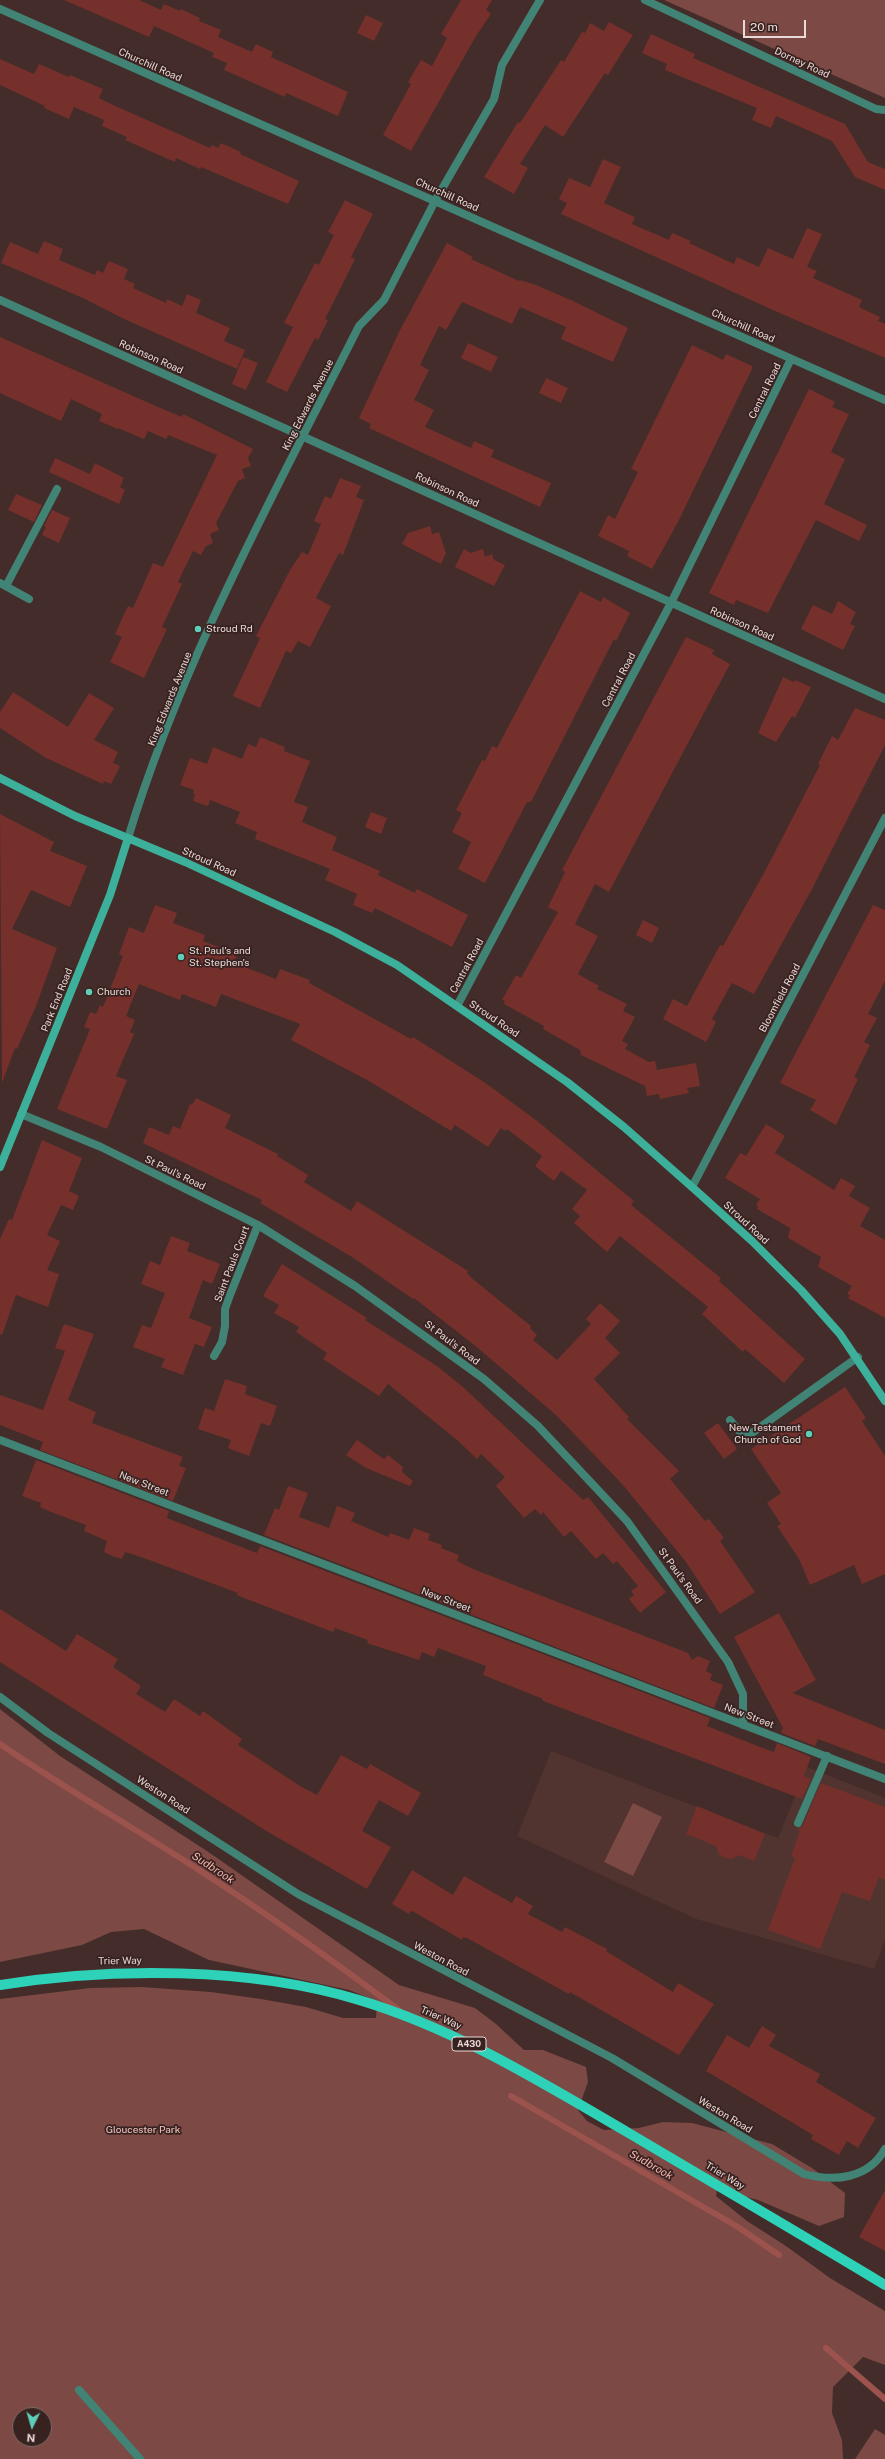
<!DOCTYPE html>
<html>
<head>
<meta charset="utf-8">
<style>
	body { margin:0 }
	#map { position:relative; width:885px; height:2459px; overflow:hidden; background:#432c29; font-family:"Public Sans",sans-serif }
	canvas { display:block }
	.north { position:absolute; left:12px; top:2407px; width:40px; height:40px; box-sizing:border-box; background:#382220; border:1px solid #7f6b69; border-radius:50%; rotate:185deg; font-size:11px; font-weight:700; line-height:16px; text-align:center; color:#e9d9d7 }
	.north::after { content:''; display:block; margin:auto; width:14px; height:18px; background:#5eceb8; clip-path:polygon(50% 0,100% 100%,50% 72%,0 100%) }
	.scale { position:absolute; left:743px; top:20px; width:63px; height:18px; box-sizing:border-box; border:2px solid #e9d9d7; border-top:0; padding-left:5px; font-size:12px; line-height:14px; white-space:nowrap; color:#e9d9d7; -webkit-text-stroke:3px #382220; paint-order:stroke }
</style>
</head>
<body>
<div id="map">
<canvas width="885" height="2459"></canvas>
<div class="north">N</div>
<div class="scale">20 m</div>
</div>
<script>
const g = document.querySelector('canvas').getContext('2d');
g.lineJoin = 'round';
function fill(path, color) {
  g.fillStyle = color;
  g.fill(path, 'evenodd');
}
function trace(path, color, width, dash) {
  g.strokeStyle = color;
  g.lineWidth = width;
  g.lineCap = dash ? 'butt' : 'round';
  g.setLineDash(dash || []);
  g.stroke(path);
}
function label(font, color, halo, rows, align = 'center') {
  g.font = font + ' "Public Sans",sans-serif';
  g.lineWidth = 3.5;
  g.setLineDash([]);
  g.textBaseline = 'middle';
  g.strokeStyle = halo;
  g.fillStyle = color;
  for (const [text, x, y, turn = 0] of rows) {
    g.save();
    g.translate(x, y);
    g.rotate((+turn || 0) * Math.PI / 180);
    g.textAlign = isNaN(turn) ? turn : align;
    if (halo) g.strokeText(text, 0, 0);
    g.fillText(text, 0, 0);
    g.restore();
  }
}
const built = new Path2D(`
	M 551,1751 L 778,1838 L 807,1767 L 885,1798 L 885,1940 L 874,1969 L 696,1919 L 517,1836 Z`);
const green = new Path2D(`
	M 664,0 L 885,0 L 885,98 Z
	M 0,1709 L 60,1756 L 207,1851 L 399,1985 L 475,2008 L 496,2024 L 524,2050 L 543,2050 L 586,2067 L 588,2082 L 578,2110 L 587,2121 L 604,2130 L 639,2128 L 663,2122 L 692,2123 L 772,2144 L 812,2168 L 845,2193 L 844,2217 L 819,2226 L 758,2200 L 717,2190 L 716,2196 L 747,2221 L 786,2246 L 830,2278 L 885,2311 L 885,2365 L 863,2357 L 833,2387 L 832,2413 L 842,2440 L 843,2459 L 0,2459 L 0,1999 L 90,1988 L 142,1987 L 211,1992 L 261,1999 L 306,2007 L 343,2018 L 376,2018 L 377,2001 L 349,1990 L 209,1960 L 144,1929 L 111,1932 L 82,1945 L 0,1962 ZM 20,2415 L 44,2415 L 44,2439 L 20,2439 Z
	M 633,1803 L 662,1817 L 633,1876 L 604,1862 Z
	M 875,2429 L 885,2435 L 885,2459 L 855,2459 Z`);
const stream = new Path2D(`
	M 0,1744 C 67,1790 138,1830 205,1874 C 272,1917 336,1963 399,2010
	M 511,2096 L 738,2227 L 779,2255
	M 826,2348 L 885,2399`);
const building = new Path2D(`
	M 64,0 L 139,0 L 161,10 L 164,4 L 180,11 L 181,9 L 200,18 L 199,21 L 221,30 L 218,37 L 252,52 L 256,44 L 273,52 L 271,57 L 348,92 L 338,116 L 286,93 L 285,97 L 224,70 L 227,63 L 212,57 L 214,53 L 154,26 L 149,37 Z
	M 461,0 L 492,0 L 486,10 L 491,14 L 476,36 L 411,151 L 383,135 L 411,84 L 408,82 L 421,60 L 432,66 L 447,38 L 441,34 Z
	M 366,15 L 383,23 L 374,41 L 357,33 Z
	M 609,22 L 633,35 L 608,75 L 605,73 L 563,137 L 545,125 L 520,164 L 528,168 L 514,194 L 484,177 L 518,122 L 520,123 L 561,60 L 564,62 L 582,32 L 585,33 L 590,23 L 604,31 Z
	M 651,34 L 695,54 L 693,58 L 845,124 L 868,162 L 885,169 L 885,190 L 855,177 L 832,141 L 776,116 L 771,128 L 752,120 L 757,108 L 665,70 L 667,64 L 642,53 Z
	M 0,59 L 34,74 L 39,64 L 69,77 L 70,75 L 103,89 L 99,98 L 111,104 L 210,148 L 212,145 L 218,148 L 221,143 L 241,152 L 240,154 L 299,181 L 288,204 L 201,167 L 200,169 L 176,158 L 175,162 L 143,148 L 125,140 L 127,137 L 102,126 L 104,120 L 74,107 L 69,119 L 44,108 L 45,106 L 0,85 Z
	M 603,159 L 621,167 L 604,203 L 635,217 L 632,224 L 669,240 L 672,233 L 691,241 L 689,243 L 734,264 L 737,257 L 759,267 L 768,248 L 793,259 L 807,228 L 822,234 L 807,267 L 817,271 L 813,278 L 862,300 L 859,307 L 880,317 L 878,321 L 885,324 L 885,358 L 784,315 L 561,214 L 567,203 L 559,199 L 569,178 L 590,187 Z
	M 345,200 L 373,214 L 351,257 L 355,259 L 325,319 L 328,320 L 318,340 L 315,338 L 287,392 L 266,382 L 293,327 L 284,323 L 315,263 L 319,265 L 334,235 L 328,232 Z
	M 44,241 L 63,249 L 59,260 L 95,275 L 97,270 L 103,273 L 109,261 L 128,269 L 124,279 L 135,284 L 133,288 L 166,303 L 167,299 L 182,306 L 187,294 L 201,300 L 196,313 L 230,328 L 224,341 L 245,350 L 237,369 L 122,318 L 83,298 L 1,263 L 10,242 L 38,254 Z
	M 447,243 L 473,257 L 471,259 L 519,281 L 520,280 L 536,285 L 573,301 L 628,328 L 613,362 L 561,339 L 566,327 L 520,307 L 512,324 L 462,302 L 446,330 L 439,326 L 420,365 L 429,370 L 414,400 L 434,410 L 425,427 L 471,448 L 474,441 L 494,450 L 491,457 L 551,483 L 540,507 L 369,428 L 371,424 L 359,418 L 399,332 Z
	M 0,337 L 158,407 L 182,417 L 183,414 L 253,449 L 248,458 L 251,466 L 242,469 L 245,478 L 238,481 L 216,523 L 219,530 L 210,534 L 213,543 L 206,546 L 201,555 L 193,551 L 178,582 L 182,584 L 162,627 L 167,629 L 144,678 L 110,662 L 122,637 L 115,634 L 128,606 L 133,608 L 153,563 L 163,567 L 217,455 L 168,435 L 166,439 L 148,431 L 144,439 L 118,428 L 118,429 L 99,421 L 102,414 L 71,399 L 61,421 L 0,393 Z
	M 468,343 L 498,357 L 491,372 L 461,358 Z
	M 692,345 L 723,360 L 726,354 L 752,366 L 752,369 L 678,522 L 652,569 L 627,556 L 629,551 L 598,536 L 608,515 L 615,519 L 638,472 L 631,469 Z
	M 243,357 L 258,363 L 246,390 L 232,384 Z
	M 546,378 L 568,388 L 561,403 L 539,393 Z
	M 809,389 L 835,402 L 832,407 L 849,414 L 831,452 L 845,459 L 824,504 L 867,525 L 859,541 L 816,520 L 768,613 L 736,600 L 734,605 L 709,593 Z
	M 55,458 L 90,474 L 95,463 L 124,478 L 120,487 L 125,490 L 119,504 L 49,472 Z
	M 340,478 L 361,486 L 356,497 L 364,500 L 343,555 L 339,553 L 316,598 L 331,606 L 310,647 L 298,641 L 291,653 L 286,651 L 260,708 L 233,696 L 260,638 L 256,636 L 290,570 L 302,552 L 308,555 L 321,524 L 314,521 L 325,496 L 331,499 Z
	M 16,494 L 42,505 L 34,522 L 8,510 Z
	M 52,510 L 70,518 L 59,543 L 42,535 L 46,527 L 44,526 Z
	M 430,526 L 432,534 L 439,532 L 446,553 L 441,564 L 402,544 L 408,533 Z
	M 464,549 L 471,553 L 483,549 L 485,557 L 492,554 L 494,560 L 505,565 L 494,586 L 455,567 Z
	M 580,591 L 601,602 L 603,597 L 630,613 L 616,641 L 614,639 L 531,802 L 527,802 L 485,883 L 458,869 L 471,842 L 452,832 L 462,813 L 456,810 L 482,760 L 485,761 L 492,746 L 497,748 Z
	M 838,601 L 856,612 L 850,624 L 855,626 L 843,650 L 801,629 L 813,605 L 832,614 Z
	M 686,637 L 714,650 L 712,654 L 730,664 L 609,892 L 595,884 L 575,924 L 598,936 L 578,974 L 599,986 L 597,989 L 627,1004 L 623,1011 L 635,1017 L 622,1041 L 628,1044 L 625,1049 L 649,1062 L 655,1061 L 657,1070 L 696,1063 L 700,1086 L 687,1088 L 689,1093 L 660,1099 L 659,1094 L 647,1096 L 645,1086 L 581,1055 L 580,1050 L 543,1029 L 544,1026 L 504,1004 L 505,1001 L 502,1000 L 516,975 L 521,978 L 558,912 L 548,907 L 565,872 L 562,870 Z
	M 783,677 L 794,682 L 795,680 L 811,687 L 795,718 L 792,716 L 776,742 L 758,733 Z
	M 13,692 L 68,727 L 89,693 L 114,708 L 94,740 L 118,752 L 113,763 L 120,766 L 111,784 L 104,781 L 103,784 L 46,758 L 0,728 L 0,712 Z
	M 855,708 L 885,720 L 885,745 L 812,889 L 754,994 L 732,983 L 712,1019 L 716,1022 L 706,1042 L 663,1019 L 673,999 L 687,1006 L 720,945 L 723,946 L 764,873 L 820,765 L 818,764 L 832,736 L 838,740 Z
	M 260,737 L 285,747 L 284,751 L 310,761 L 294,802 L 308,807 L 302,822 L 337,837 L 332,850 L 380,871 L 378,875 L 415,893 L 417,889 L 468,915 L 452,947 L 375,908 L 372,913 L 353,905 L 357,894 L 325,880 L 330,869 L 255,839 L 257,832 L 235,823 L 240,812 L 210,800 L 208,806 L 193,801 L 195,794 L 193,793 L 194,790 L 180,785 L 190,758 L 207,764 L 213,747 L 242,759 L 248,744 L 256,747 Z
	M 371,812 L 387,818 L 381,834 L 365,827 Z
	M 0,814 L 54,842 L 50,851 L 87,866 L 70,907 L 31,890 L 12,929 L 57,948 L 36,1006 L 17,1049 L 15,1048 L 2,1083 Z
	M 155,905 L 177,913 L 173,923 L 205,935 L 203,941 L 237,954 L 234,963 L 276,979 L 280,969 L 310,980 L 309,983 L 411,1039 L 413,1037 L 484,1082 L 536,1120 L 634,1201 L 631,1205 L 721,1278 L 719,1281 L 805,1359 L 784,1383 L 745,1349 L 743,1352 L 702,1314 L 708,1307 L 620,1236 L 607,1252 L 574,1223 L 580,1216 L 572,1209 L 587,1190 L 561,1171 L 554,1181 L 535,1166 L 542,1156 L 507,1129 L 505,1131 L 501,1128 L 488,1147 L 455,1125 L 451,1131 L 369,1081 L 291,1040 L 300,1024 L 221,994 L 216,1007 L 182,994 L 180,1000 L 139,984 L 126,1016 L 135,1020 L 130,1032 L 134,1034 L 116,1076 L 127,1080 L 107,1129 L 57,1109 L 90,1029 L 84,1027 L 90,1012 L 96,1014 L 100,1005 L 103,1007 L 123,956 L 119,954 L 129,927 L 144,933 Z
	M 873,905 L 885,910 L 885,981 L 868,1014 L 877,1018 L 864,1042 L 870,1045 L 854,1077 L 858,1079 L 836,1125 L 810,1110 L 816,1100 L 780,1083 Z
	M 643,920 L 659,928 L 652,943 L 636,935 Z
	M 196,1098 L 231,1115 L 225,1128 L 278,1154 L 277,1156 L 308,1175 L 304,1182 L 351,1211 L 357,1201 L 468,1271 L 467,1273 L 474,1280 L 531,1326 L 530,1328 L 537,1335 L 533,1340 L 557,1360 L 591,1324 L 586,1319 L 600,1303 L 620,1321 L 605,1338 L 620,1353 L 594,1379 L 629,1417 L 627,1419 L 679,1471 L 670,1479 L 705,1521 L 709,1519 L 724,1538 L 720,1541 L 755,1592 L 720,1614 L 686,1562 L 623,1485 L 557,1416 L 478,1348 L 414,1298 L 413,1299 L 352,1257 L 260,1203 L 262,1200 L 143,1143 L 149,1127 L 169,1135 L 173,1126 L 180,1129 L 190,1104 L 192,1105 Z
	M 766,1124 L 785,1136 L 775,1153 L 834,1190 L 841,1178 L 855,1186 L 849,1196 L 870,1208 L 860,1226 L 885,1240 L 885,1318 L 848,1298 L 850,1295 L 847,1294 L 852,1286 L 818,1267 L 821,1257 L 788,1238 L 790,1228 L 757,1209 L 758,1206 L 756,1205 L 760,1199 L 725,1178 L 740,1153 L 746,1156 Z
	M 42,1140 L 82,1158 L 69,1191 L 79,1196 L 73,1210 L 61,1205 L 47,1235 L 60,1241 L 47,1270 L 59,1274 L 48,1307 L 16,1295 L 2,1335 L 0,1334 L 0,1239 L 9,1219 L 12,1220 Z
	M 171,1236 L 190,1243 L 187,1251 L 220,1264 L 212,1284 L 203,1280 L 189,1318 L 212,1327 L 204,1347 L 195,1344 L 183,1375 L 161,1367 L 165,1359 L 133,1347 L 142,1325 L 151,1328 L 165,1293 L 141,1284 L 150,1261 L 160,1265 Z
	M 282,1264 L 367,1318 L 365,1320 L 437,1366 L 463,1387 L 583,1500 L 588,1497 L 666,1592 L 640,1613 L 629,1599 L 634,1595 L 631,1591 L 638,1586 L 617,1561 L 613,1564 L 603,1553 L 596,1559 L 571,1531 L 564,1537 L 543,1512 L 541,1515 L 535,1509 L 524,1518 L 496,1486 L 505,1477 L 481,1454 L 477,1459 L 457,1440 L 388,1384 L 379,1396 L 323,1359 L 327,1353 L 296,1332 L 299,1327 L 274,1313 L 279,1305 L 263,1296 Z
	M 64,1324 L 94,1334 L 68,1400 L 96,1412 L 92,1423 L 183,1457 L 179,1466 L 186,1468 L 173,1501 L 40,1450 L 43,1442 L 0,1425 L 0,1395 L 43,1410 L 65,1351 L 55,1348 Z
	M 225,1379 L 247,1386 L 245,1394 L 277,1406 L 270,1426 L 261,1423 L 249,1456 L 228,1448 L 231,1440 L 198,1429 L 205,1408 L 214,1411 Z
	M 845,1387 L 866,1418 L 862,1421 L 885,1456 L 885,1574 L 862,1584 L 854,1565 L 810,1585 L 799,1559 L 777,1526 L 781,1524 L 767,1503 L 781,1493 L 751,1449 Z
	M 718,1423 L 737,1449 L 724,1459 L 704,1433 Z
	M 357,1440 L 384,1459 L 388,1455 L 403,1467 L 402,1472 L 413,1481 L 410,1486 L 366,1468 L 346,1455 Z
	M 36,1460 L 169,1511 L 167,1518 L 249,1550 L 257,1553 L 260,1546 L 710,1718 L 707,1726 L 760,1747 L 774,1752 L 777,1743 L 811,1757 L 804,1776 L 811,1779 L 802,1799 L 543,1701 L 543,1699 L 483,1675 L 486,1666 L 438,1648 L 434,1657 L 422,1652 L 419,1660 L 367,1643 L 368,1640 L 335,1628 L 333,1632 L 244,1598 L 237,1595 L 238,1593 L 141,1557 L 125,1552 L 122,1559 L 112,1556 L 104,1552 L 107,1541 L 84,1531 L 86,1525 L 51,1512 L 40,1507 L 41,1503 L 22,1496 Z
	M 288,1486 L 308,1493 L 299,1517 L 329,1528 L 337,1506 L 355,1513 L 351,1521 L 388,1537 L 390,1533 L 409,1540 L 414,1528 L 430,1534 L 428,1540 L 442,1545 L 441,1548 L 459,1555 L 457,1561 L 473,1569 L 688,1653 L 692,1660 L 698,1656 L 710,1661 L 706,1671 L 712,1674 L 710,1680 L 723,1685 L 714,1708 L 264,1535 L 275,1508 L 279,1510 Z
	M 0,1609 L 66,1651 L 77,1634 L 118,1659 L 113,1667 L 141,1686 L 136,1694 L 165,1712 L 174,1699 L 200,1716 L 203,1711 L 242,1739 L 238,1745 L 300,1786 L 317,1795 L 341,1755 L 367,1769 L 370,1764 L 421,1793 L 408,1816 L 379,1800 L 362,1831 L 391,1847 L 367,1889 L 268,1832 L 0,1662 Z
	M 779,1613 L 816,1680 L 793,1693 L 885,1730 L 885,1764 L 818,1739 L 815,1746 L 781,1733 L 783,1728 L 734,1637 Z
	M 821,1783 L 885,1807 L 885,1880 L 879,1877 L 870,1901 L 842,1892 L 820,1949 L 768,1930 L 795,1858 L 791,1856 L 800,1831 L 797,1830 L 803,1825 Z
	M 697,1806 L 765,1834 L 754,1861 L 739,1855 L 732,1859 L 725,1858 L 719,1854 L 716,1846 L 686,1834 Z
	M 412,1870 L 453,1895 L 464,1876 L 512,1903 L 516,1896 L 533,1906 L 528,1914 L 562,1932 L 565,1927 L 607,1949 L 606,1951 L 673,1992 L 678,1983 L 714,2004 L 679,2055 L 570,1992 L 569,1994 L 554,1986 L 467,1938 L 463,1937 L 462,1940 L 414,1912 L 410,1911 L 409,1914 L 392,1904 Z
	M 762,2026 L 776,2035 L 769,2046 L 820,2074 L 816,2082 L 876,2118 L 858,2148 L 847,2141 L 839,2155 L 811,2139 L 813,2135 L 706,2071 L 727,2035 L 749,2048 Z
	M 885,2190 L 885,2251 L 859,2237 Z`);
const lane = new Path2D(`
	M 0,583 L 29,599
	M 6,586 L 57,489
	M 730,1420 L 739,1431 L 752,1433 L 858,1357
	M 798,1823 L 827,1756
	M 79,2390 L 140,2459`);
const street = new Path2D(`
	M 645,0 L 876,109 L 885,110
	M 0,9 L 885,400
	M 0,300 L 885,699
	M 128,838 C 182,660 275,492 359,326 L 384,300 L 435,201 L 494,99 L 502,65 L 540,0
	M 457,1006 L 671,603 L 791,359
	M 21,1114 L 101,1147 L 258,1225 L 355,1286 L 484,1379 L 538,1426 L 627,1521 L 728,1662 L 743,1694 L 743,1725
	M 692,1187 L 885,818
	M 214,1356 L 222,1342 L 225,1326 L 225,1309 L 230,1295 L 258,1225
	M 0,1440 L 885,1779
	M 0,1697 L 48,1733 L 298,1894 L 612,2058 L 804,2174 C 835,2182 868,2179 885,2149`);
const secondary = new Path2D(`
	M 0,778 L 75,816 L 185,862 L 335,932 L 397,965 L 567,1082 L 624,1127 L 692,1187 L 752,1241 L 801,1290 L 840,1334 L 885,1401
	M 0,1167 L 110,895 L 128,838`);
const primary = new Path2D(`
	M 0,1985 C 111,1967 251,1967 359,2000 C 456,2029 541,2082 627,2132 C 713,2183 799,2233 885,2285`);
const markers = [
	[198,629,4,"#5eceb8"],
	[181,957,4,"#5eceb8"],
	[89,992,4,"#5eceb8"],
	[809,1434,4,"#5eceb8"]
];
const shields = [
	[469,2044,34]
];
const shieldNames = [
	["A430",469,2044]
];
const streetNames = [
	["Dorney Road",802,63,25],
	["Churchill Road",150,65,24],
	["Churchill Road",447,195,24],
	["Churchill Road",743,326,24],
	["Robinson Road",151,357,24],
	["Central Road",765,391,-64],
	["King Edwards Avenue",308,405,-63],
	["Robinson Road",447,490,25],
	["Robinson Road",742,624,24],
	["Central Road",619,680,-62],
	["King Edwards Avenue",170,699,-68],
	["Stroud Road",209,862,24],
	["Central Road",467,966,-62],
	["Bloomfield Road",780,998,-62],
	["Park End Road",57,1000,-68],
	["Stroud Road",494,1019,34],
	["St Paul's Road",175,1173,26],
	["Stroud Road",746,1223,43],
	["Saint Pauls Court",232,1264,-69],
	["St Paul's Road",452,1343,37],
	["New Street",144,1484,21],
	["St Paul's Road",680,1576,54],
	["New Street",446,1600,21],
	["New Street",749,1716,21],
	["Weston Road",163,1795,33],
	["Weston Road",441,1959,28],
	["Trier Way",120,1961,-1],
	["Trier Way",441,2018,24],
	["Weston Road",725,2115,31],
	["Trier Way",725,2176,31]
];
const poiNames = [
	["Stroud Rd",206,629],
	["St. Paul's and",189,951],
	["St. Stephen's",189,963],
	["Church",97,992],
	["New Testament",801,1428,"right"],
	["Church of God",801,1440,"right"]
];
const parkNames = [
	["Gloucester Park",143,2130]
];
const waterNames = [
	["Sudbrook",213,1868,33],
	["Sudbrook",651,2165,30]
];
fill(built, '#513330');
fill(green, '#7c4944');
trace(stream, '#9c534d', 6);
fill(building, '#75302c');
trace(lane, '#418375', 8);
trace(street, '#418375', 8);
trace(secondary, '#3cb09b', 8);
trace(primary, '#2ed2b8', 10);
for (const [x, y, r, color] of markers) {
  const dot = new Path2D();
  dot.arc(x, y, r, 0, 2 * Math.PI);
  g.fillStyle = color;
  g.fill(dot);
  trace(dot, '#382220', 1.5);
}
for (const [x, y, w] of shields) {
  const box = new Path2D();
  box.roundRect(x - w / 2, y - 7, w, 14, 3);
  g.fillStyle = '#382220';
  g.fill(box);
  trace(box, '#e9d9d7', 1);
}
label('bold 9px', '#e9d9d7', null, shieldNames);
label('10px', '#e9d9d7', '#382220', streetNames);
label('10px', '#e9d9d7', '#382220', poiNames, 'left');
label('10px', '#f2c6c1', '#382220', parkNames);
label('italic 11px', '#f5b4ad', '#382220', waterNames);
</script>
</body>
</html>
